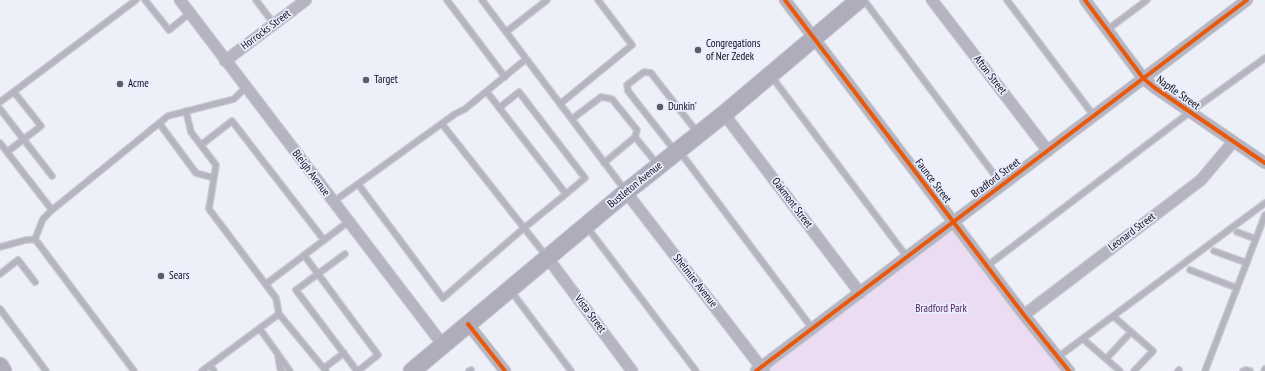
<!DOCTYPE html>
<style>
body{margin:0}
canvas{display:block;background:#eef0f9}
</style>
<canvas width="1265" height="371"></canvas>
<script>
const c = document.querySelector('canvas').getContext('2d');
c.lineJoin = 'round';
function paint(path, color) { c.fillStyle = color; c.fill(path, 'evenodd'); }
function strokePath(path, color, width, dash) { c.strokeStyle = color; c.lineWidth = width; c.lineCap = dash ? 'butt' : 'round'; c.setLineDash(dash || []); c.stroke(path); }
function write(font, color, halo, rows, align = 'center') {
  c.font = font + ' "PT Sans Narrow",sans-serif'; c.lineWidth = 3.5; c.setLineDash([]); c.textBaseline = 'middle'; c.strokeStyle = halo; c.fillStyle = color; for (const [text, x, y, turn = 0] of rows) {
    c.save(); c.translate(x, y); c.rotate((+turn || 0) * Math.PI / 180); c.textAlign = isNaN(turn) ? turn : align; if (halo) c.strokeText(text, 0, 0); c.fillText(text, 0, 0); c.restore();
  }
}
const green = new Path2D(`
 M953 222 1069 371H764Z`);
const lane = new Path2D(`
 M145 0 169 30 190 13
 M256 0 274 24
 M447 0 505 77
 M482 0 625 190
 M864 0 1002 185
 M1007 0 1094 116
 M1107 30 1147 0
 M506 32 547 0
 M772 77 907 257
 M487 92 566 194 585 178 519 92 499 108
 M0 102 136 0
 M560 104 632 45 598 0
 M0 109 52 176
 M186 111 191 132 216 165 209 209 276 298 279 314 326 371
 M572 119 601 97 612 99 637 130 635 137
 M159 123 196 173 214 178
 M442 124 547 257
 M0 143 52 210
 M201 145 232 121 324 240
 M675 151 628 91 627 85 644 72 651 73 697 132
 M7 152 41 126 14 92
 M680 152 812 328
 M604 163 635 137 658 165
 M358 184 443 298 524 228 566 194
 M333 202 455 114 465 109 526 59
 M587 227 696 371
 M1237 232 1256 239
 M35 239 134 371
 M0 247 26 240 35 239 43 219 52 210 168 116 234 99 246 87
 M1214 251 1247 263
 M345 254 296 290 357 371
 M304 255 378 355 358 371
 M987 266 1190 112 1265 58
 M1190 270 1237 288
 M0 274 18 260 35 282
 M266 284 348 222
 M511 291 571 371
 M0 309 46 371
 M1113 316 1153 351 1134 371
 M260 329 290 371
 M1083 339 1120 371
 M278 356 280 368 282 371
 M1058 357 1265 203
 M1106 359 1131 332
 M210 365 214 371
 M324 368 344 353
 M202 371 279 314
 M469 371 471 370V371
 M1178 371 1179 370
 M1205 371 1265 215
 M1243 371 1246 370 1250 371
 M1264 371 1265 369`);
const street = new Path2D(`
 M180 0 443 345
 M785 0 1024 315 1069 371
 M932 0 1048 151
 M1085 0 1143 78 1155 88 1265 163
 M225 61 306 0
 M724 114 860 293
 M626 192 764 371
 M547 257 632 371
 M1024 315 1201 180 1233 142
 M468 324 505 371
 M756 371 1247 0`);
const primary = new Path2D(`
 M0 366 3 371
 M412 371 626 192 724 114 859 0`);
const cycleway = new Path2D(`
 M785 0 1024 315 1069 371
 M1085 0 1143 78 1155 88 1265 163
 M468 324 505 371
 M756 371 1247 0`);
const markers = [
 [698,50,4,"#5c5d67"],
 [366,80,4,"#5c5d67"],
 [120,84,4,"#5c5d67"],
 [660,107,4,"#5c5d67"],
 [161,276,4,"#5c5d67"]
];
const streetNames = [
 ["Horrocks Street",266,30,-37],
 ["Afton Street",990,75,52],
 ["Napfle Street",1178,93,35],
 ["Bleigh Avenue",311,173,53],
 ["Bradford Street",996,178,-37],
 ["Faunce Street",933,181,53],
 ["Bustleton Avenue",635,185,-39],
 ["Oakmont Street",792,203,53],
 ["Leonard Street",1132,232,-37],
 ["Shelmire Avenue",695,281,52],
 ["Vista Street",590,314,53]
];
const poiNames = [
 ["Congregations",706,44],
 ["of Ner Zedek",706,57],
 ["Target",374,80],
 ["Acme",128,84],
 ["Dunkin'",668,107],
 ["Sears",169,276]
];
const parkNames = [
 ["Bradford Park",941,309]
];
paint(green, '#ebdcf1');
strokePath(lane, '#cbcdd4', 8);
strokePath(street, '#cbcdd4', 13);
strokePath(primary, '#cbcdd4', 19);
strokePath(lane, '#b7b4c2', 5.5);
strokePath(street, '#b7b4c2', 11);
strokePath(primary, '#afacbc', 17);
strokePath(cycleway, '#e8590c', 4);
for (const [x, y, r, color] of markers) { const dot = new Path2D(); dot.arc(x, y, r, 0, 2 * Math.PI); c.fillStyle = color; c.fill(dot); strokePath(dot, '#e9edfe', 1.5); }
write('11px', '#0d0e18', '#e9edfe', streetNames);
write('11px', '#0d0e18', '#e9edfe', poiNames, 'left');
write('11px', '#55225c', '#e9edfe', parkNames);
</script>
